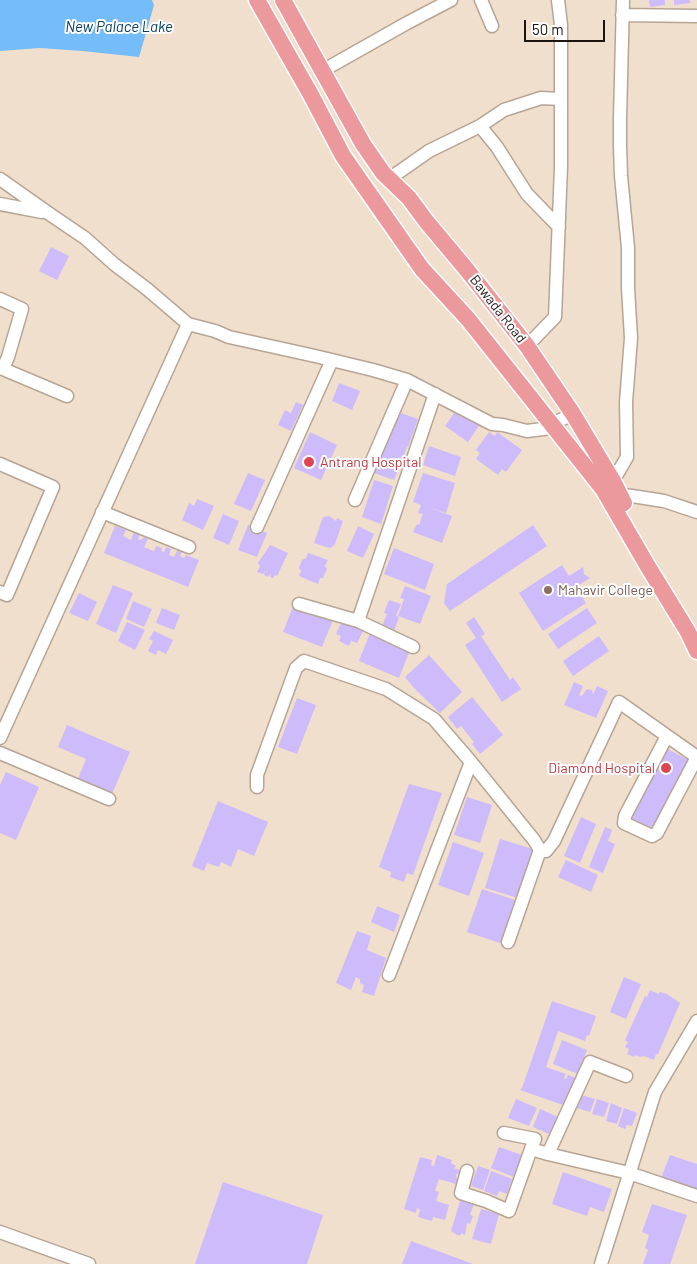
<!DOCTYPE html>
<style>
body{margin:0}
#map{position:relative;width:697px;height:1264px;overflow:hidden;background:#f0dfcd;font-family:Barlow,sans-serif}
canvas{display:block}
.scale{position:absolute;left:524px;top:20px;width:81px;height:22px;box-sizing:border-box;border:2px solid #1c150f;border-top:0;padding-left:6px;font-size:15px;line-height:18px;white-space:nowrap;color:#1c150f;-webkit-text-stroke:4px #fff;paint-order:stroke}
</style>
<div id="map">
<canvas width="697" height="1264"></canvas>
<div class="scale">50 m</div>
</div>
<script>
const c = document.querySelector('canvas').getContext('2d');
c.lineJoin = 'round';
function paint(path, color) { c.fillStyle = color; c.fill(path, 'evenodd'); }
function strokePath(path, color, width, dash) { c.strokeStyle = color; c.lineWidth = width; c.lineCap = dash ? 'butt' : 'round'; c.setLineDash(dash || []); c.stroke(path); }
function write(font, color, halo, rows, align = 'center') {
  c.font = font + ' Barlow,sans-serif'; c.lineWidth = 4; c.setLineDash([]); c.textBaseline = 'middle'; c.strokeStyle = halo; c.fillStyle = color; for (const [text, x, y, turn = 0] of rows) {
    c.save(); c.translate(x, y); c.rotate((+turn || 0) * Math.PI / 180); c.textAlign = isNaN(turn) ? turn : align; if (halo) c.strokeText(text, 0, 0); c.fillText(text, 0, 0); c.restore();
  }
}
const water = new Path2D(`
 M0 0H152L154 5 139 57 82 51 40 48 0 51Z`);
const building = new Path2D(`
 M649 0H665V5L650 7Z
 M674 0H690V3L674 5Z
 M51 247 69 256 57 280 39 271Z
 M339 383 360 391 352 410 332 401Z
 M296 402 303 405 291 431 278 425 285 410 291 413Z
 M395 411 418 419 408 447 398 443 407 447 394 480 374 473 388 440Z
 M455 412 461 417 465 412 481 423 468 442 445 426Z
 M310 432 337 445 321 480 294 468Z
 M489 432 495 436 497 432 522 450 506 472 502 469 498 475 476 459 480 453 476 450Z
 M429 446 461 457 455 476 423 465Z
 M248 473 265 480 251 511 234 504Z
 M423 473 455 483 446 513 427 507 452 516 442 543 413 532 417 524 419 525 423 514 418 513 421 505 413 502Z
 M374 480 393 486 381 524 362 517Z
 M197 499 214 506 203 530 182 520 189 503 194 506Z
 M223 514 239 521 229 545 213 538Z
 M329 516 336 521 337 518 343 521 335 544 332 547 329 548 314 543 323 517Z
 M248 525 267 533 257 557 238 550Z
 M533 525 547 546 450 611 444 603 447 584Z
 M115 526 126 530 123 536 131 540 134 532 140 534 138 539 141 540 144 537 148 539 144 547 154 551 156 546 162 548 161 551 164 552 166 547 171 549 169 555 174 557 178 549 182 551 180 556 184 558 186 555 199 560 188 587 104 553Z
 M358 526 374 534 363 558 347 551Z
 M270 545 288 553 277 576 275 575 273 578 270 577 271 573 268 577 264 575 265 571 263 574 257 572 260 566 258 563Z
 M394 548 434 564 425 590 384 574Z
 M308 553 328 560 325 566 327 569 323 578H320L318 584 299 576 301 571 299 568 302 560 306 558Z
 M562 565 569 576 583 567 584 574 590 578 576 587 586 603 543 631 519 593Z
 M113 585 133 593 116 633 96 624Z
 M405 586 431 596 420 624 398 616 404 599 400 598Z
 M79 593 97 602 88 621 69 613Z
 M389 600 401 604 396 616 399 617 394 631 382 626 387 614 384 613Z
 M133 601 152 609 144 627 126 619Z
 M294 604 333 620 322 647 283 632Z
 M162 608 180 615 174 630 156 623Z
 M587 608 597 623 558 649 548 634Z
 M474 617 485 634 481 636 510 680 513 677 521 689 502 702 465 645 476 638 466 623Z
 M342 621 363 631 357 643 351 641 349 646 339 641 341 636 336 634Z
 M127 622 145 630 135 650 118 641Z
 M154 631 173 640 166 654 158 650 156 655 148 651 153 641 149 639Z
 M370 633 410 650 399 678 359 661Z
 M599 636 609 651 573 676 563 661Z
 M429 655 462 692 440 713 414 688 405 677Z
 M574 682 583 686 579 695 582 696 584 693 587 689 592 690 593 695 597 686 608 691 596 718 564 705Z
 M472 697 503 735 480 754 472 744 474 742 461 726 457 729 448 717Z
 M297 698 316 705 297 754 278 747Z
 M67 725 130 752 111 796 77 781 86 759 58 747Z
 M664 747 690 761 653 831 627 817Z
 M6 772 39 787 16 840 0 833V785Z
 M409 784 442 793 413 875 407 873 404 882 390 877 391 872 379 867Z
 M467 797 492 805 480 843 454 835Z
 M218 801 268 822 254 856 238 849 231 867 221 862 219 867 207 863 204 871 192 866Z
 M581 817 596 824 580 863 564 856Z
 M605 827 612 830 608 841 615 844 603 873 589 867Z
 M500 839 536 850 521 899 485 888Z
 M453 842 484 853 469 896 438 885Z
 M566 860 598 875 591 892 558 877Z
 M482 889 518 901 503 944 467 932Z
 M377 906 400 915 394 932 371 922Z
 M357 931 371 936 367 950 386 958 374 996 362 992 364 985 360 983V979L356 977 351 990 336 983Z
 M624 977 641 984 626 1019 610 1012Z
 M650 990 658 994 660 992 667 994 680 1003 658 1054H656L654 1060 644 1056 640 1057 635 1055 634 1057 627 1054 629 1049 625 1047 628 1042 625 1040 645 996 647 997Z
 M552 1001 596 1016 589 1036 587 1035 585 1041 558 1031 546 1067 566 1074 564 1078 566 1079 568 1075 576 1078 566 1106 520 1090 522 1088Z
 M562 1040 587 1050 578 1074 553 1064Z
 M581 1095 595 1099 590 1112 577 1108Z
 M516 1099 537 1108 529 1126 508 1118Z
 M597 1099 609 1103 604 1117 592 1114Z
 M611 1103 622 1108 617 1124 606 1121Z
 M624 1108 637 1113 632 1126 627 1125 625 1129 618 1126Z
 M540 1109 560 1118 553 1136 533 1127Z
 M499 1147 522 1155 514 1177 491 1168Z
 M437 1155 452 1160 451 1163 456 1166 454 1168 459 1170 460 1172 459 1174 457 1173 456 1177 458 1179 456 1184 439 1179 435 1191 439 1192 436 1201 449 1205 445 1220 433 1217 432 1221 418 1217 420 1209 417 1208 416 1213 404 1209 420 1157 432 1160 431 1165 434 1166Z
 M670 1155 697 1164V1193L660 1181Z
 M478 1166 490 1170 483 1190 471 1186Z
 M491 1171 512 1179 507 1194 499 1191 497 1196 484 1191Z
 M563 1172 612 1189 604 1212 590 1207 587 1216 552 1204Z
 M223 1182 323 1215 307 1264H195Z
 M461 1198 475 1201 470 1215 473 1216 470 1224 467 1223 465 1235 461 1233V1235H457L451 1231Z
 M652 1204 687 1215 670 1264H643L648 1250 645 1248 649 1235 642 1232Z
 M481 1209 499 1214 491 1244 472 1239Z
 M411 1241 473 1264H402Z`);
const minor = new Path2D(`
 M481 0 492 26
 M622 15 697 16
 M322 71 407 23 451 0
 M0 179 51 215 85 238 114 264 147 289 188 324 215 331 229 337 315 356 373 370 407 380 492 424 503 425 527 431 551 428 552 424 573 414
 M389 179 429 151 480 126
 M0 204 42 212
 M559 227 527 194 497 147 480 126 504 110 541 98 561 99
 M0 299 22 309 8 357 3 369 67 396
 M527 346 555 317 561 167V25L558 0
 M0 464 53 487 7 595 0 592
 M607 485 613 481 627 457 626 402 631 338 628 288V248L621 176 620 146V118L623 0
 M614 494 632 496 664 501 697 512
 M355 500 407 380
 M102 512 189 547
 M257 527 332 360
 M299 604 358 621 413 647
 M358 621 435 394
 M667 736 625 816 624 823 652 836 657 833 697 757
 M0 738 188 324
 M0 753 109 799
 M257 787V775L296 668 304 661 386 689 434 719 471 762 534 840 540 850
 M540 850 546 851 554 841 619 702 697 757
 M508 942 540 850
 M389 975 471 762
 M531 1149 548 1154 629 1173 697 1196
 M548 1154 590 1062 626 1076
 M467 1171 461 1193 486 1201 509 1211 531 1149 535 1139 504 1133
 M0 1232 89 1264
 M601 1264 655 1092 697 1021`);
const major = new Path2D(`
 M257 0 311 95 343 156 422 269 468 319 603 489 647 565 688 632 697 651
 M283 0 363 144 383 173 409 198 426 221 467 270 527 346 573 414 613 481 624 503`);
const markers = [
 [309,462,6,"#e0444e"],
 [548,590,5,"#8d6e63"],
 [666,768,6,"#e0444e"]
];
const streetNames = [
 ["Bawada Road",498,309,52]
];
const healthNames = [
 ["Antrang Hospital",320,462],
 ["Diamond Hospital",655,768,"right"]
];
const educationNames = [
 ["Mahavir College",558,590]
];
const waterNames = [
 ["New Palace Lake",119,27]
];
paint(water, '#75bcfa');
paint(building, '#cdbbfb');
strokePath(minor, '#b6a595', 15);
strokePath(major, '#fff', 19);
strokePath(minor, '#fff', 12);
strokePath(major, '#eb999d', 16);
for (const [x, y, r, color] of markers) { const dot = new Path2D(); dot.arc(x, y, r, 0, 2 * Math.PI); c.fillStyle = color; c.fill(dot); strokePath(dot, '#fff', 2); }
write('14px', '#1c150f', '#fff', streetNames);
write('14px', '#be3a42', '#fff', healthNames, 'left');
write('14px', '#785e54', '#fff', educationNames, 'left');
write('italic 15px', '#053d64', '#fff', waterNames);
</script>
